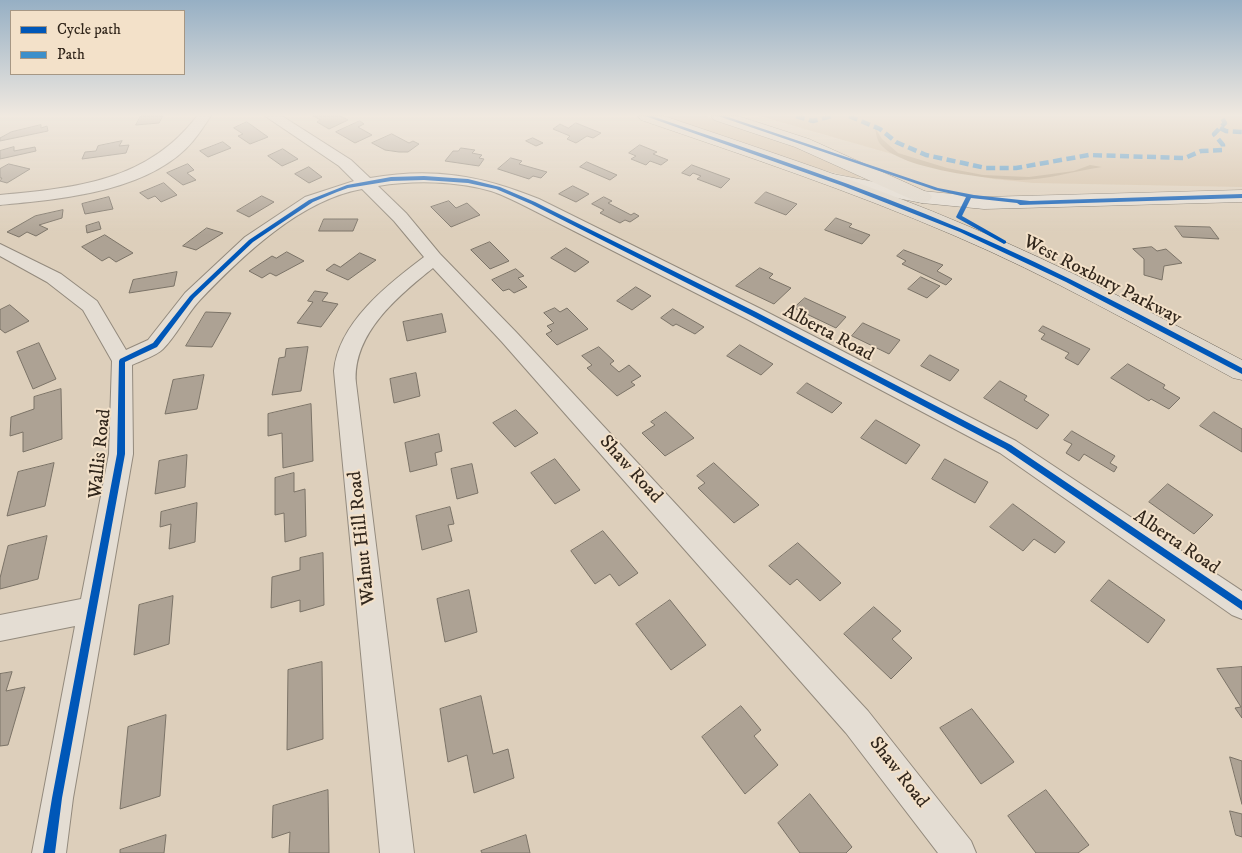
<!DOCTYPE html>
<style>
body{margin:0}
#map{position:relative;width:1242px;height:853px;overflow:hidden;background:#ddcfbb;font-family:"IM FELL DW Pica",serif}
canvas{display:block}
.legend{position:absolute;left:10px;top:10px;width:175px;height:65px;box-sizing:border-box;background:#f3e1c9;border:1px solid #a69784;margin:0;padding:6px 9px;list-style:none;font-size:15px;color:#32271c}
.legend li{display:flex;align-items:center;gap:10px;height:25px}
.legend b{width:25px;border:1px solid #a69784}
</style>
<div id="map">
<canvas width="1242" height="853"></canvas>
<ul class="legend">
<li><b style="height:6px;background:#0057b8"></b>Cycle path</li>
<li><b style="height:6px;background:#3c8fca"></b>Path</li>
</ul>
</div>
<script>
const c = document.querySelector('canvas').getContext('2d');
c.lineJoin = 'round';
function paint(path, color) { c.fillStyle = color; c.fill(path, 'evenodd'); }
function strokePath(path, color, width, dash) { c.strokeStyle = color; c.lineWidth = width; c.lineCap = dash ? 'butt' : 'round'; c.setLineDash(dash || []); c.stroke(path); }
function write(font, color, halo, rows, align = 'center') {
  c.font = font + ' "IM FELL DW Pica",serif'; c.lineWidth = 4; c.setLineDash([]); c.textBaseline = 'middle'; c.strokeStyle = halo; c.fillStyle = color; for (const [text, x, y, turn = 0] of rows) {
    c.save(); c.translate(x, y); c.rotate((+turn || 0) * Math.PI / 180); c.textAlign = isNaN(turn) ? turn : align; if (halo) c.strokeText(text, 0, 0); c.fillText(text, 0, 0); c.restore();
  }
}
const green = new Path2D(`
 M657 116H705L790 143 863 177 855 178 797 163Z
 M759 116H1242V187L1033 183 993 179 948 170Z`);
const water = new Path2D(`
 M875 128 882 139 898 153 947 168 983 175 1029 177 1074 171 1090 165 1102 167C1074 171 1047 180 1019 180 986 179 904 169 882 146 877 141 876 134 875 128Z`);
const building = new Path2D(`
 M141 116H163L159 123 136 125Z
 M313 116H341L348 120 329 129 317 122 320 120Z
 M360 121 364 124 358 127 372 135 355 143 336 132Z
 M247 122 268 137 250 144 238 136 243 134 234 128Z
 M576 123 601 133 593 138 587 136 576 143 567 139 570 136 553 129 560 124 568 128Z
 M41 125V128L47 126 48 131 0 141V138L11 132Z
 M392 134 409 143 413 141 419 144 408 152H399L385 150 372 143Z
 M533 138 543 143 536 146 526 141Z
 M122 141 119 146 129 145 126 153 82 159 85 152 96 151 98 146Z
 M223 142 231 148 208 157 200 151Z
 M640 145 657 152 653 154 668 160 661 165 650 161 646 165 631 159 636 156 629 153Z
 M14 147V151L35 147 36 151 0 159V151Z
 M461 148 475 150 472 153 482 155 479 158 484 159 479 166 445 161 453 151H458Z
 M283 149 298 159 282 166 268 156Z
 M511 158 522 161 519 164 547 172 541 178 533 176 529 179 498 169Z
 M587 162 617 175 610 180 580 167Z
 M9 164 30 169 7 183 0 181 2 178H0V169Z
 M188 164 194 170 187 173 196 180 183 185 167 173Z
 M692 165 730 179 721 188 697 179 701 176 693 173 690 176 682 173Z
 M309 167 322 177 309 183 295 174Z
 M164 183 177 195 161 202 155 196 148 199 140 193Z
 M573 186 589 194 576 202 559 194Z
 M766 192 797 204 786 215 755 203Z
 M262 196 274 202 249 217 237 211Z
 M109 197 113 209 85 214 82 204Z
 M604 197 612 201 608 203 631 215 634 213 639 216 630 222 625 220 620 223 600 213 604 210 592 204Z
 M449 201 456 208 467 203 480 215 451 227 431 207Z
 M63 210 62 218 39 225 48 229 36 236 27 232 19 237 7 232 35 216Z
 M836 218 852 224 849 227 870 235 862 244 825 230Z
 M324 219H358L353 231H319Z
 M99 222 101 229 87 233 86 226Z
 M1175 226 1210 227 1219 239 1183 237Z
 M207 228 223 233 196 250 183 246Z
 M105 235 133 253 116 262 109 257 102 261 82 247Z
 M490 242 509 261 490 269 471 250Z
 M1152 247 1157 251 1166 249 1182 263 1164 266 1162 280 1144 275V259L1133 249Z
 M566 248 589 262 575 272 551 258Z
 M904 250 943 265 937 271 952 279 946 285 902 264 906 261 897 256Z
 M287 252 304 261 276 276 270 273 262 278 249 271 272 256 276 258Z
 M360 253 376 260 348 280 326 270 334 264 340 267Z
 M760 268 773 274 769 278 791 288 774 304 736 286Z
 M516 269 524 276 518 278 527 287 514 293 509 289 503 291 492 280Z
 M177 272 174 286 129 293 133 280Z
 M921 277 940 286 927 298 908 289Z
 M636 287 651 296 632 310 617 301Z
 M315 291 328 293 322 301 338 304 321 327 297 323 313 302 308 301Z
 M805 298 846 317 836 328 794 308Z
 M10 305 29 321 5 333 0 329V310Z
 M555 308 560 312 567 308 588 329 557 345 546 334 552 331 547 326 554 323 544 313Z
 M673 309 704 327 695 334 676 324 673 326 661 318Z
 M206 312 231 313 212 347 186 346Z
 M442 314 446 332 407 341 403 322Z
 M863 323 900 340 889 354 852 336Z
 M1043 326 1090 349 1078 365 1065 358 1069 353 1041 339 1045 334 1039 331Z
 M39 343 56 379 33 389 17 352Z
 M740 345 773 364 761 375 727 356Z
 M308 347 301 391 272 395 279 358 285 357 286 349Z
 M599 347 614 361 610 364 619 372 629 365 641 376 631 382 635 385 617 396 587 368 592 365 582 356Z
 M930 355 959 370 950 381 921 366Z
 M1128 364 1165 385 1163 388 1180 398 1169 409 1151 399 1149 401 1111 378Z
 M416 373 420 396 394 403 390 379Z
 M204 375 197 409 165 414 173 380Z
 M1000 381 1027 396 1024 400 1049 415 1037 429 984 398Z
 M807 383 842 403 832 413 797 393Z
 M61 389 62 439 23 452V432L10 436 11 417 34 409V397Z
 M311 404 313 461 283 468 282 433 268 436V414Z
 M516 410 538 433 515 447 493 423Z
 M666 412 694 438 665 456 642 433 655 425 651 422Z
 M1214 412 1242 429V452L1200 426Z
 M876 420 920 445 906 464 861 438Z
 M1072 431 1115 456 1110 463 1117 467 1114 472 1084 454 1079 461 1066 453 1072 444 1064 440Z
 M439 434 442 451 435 453 437 465 410 472 405 443Z
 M187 455 185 487 155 494 159 461Z
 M555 459 580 490 555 504 531 473Z
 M945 459 988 482 975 503 932 479Z
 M54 463 45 506 7 516 18 472Z
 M714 463 759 505 734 523 698 488 705 483 697 476Z
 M472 464 478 493 457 499 451 469Z
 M294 473V492L305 489 306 536 285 542 284 513 275 515V478Z
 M1168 484 1213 515 1194 534 1149 502Z
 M197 503 195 542 169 549 171 524 160 527 161 512Z
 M1013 504 1065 542 1055 553 1034 539 1023 551 990 527Z
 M450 507 454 524 448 525 452 541 422 550 416 516Z
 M603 531 638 573 619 586 610 574 595 584 571 551Z
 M47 536 38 579 0 589V578L8 546Z
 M798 543 841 583 820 601 797 579 790 585 769 566Z
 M323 553 324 605 300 612V600L271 608 272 577 300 570V558Z
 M1109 580 1165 620 1148 643 1091 601Z
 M469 590 477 632 445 642 437 599Z
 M173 596 169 644 134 655 139 605Z
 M670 600 706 645 671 670 636 624Z
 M874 607 901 631 892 639 912 658 891 679 844 634Z
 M322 662 323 739 287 750 288 670Z
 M1242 667V718L1235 708 1241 707 1217 669Z
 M12 672 6 691 25 687 8 745 0 746V674Z
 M481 696 493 754 508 749 514 778 474 793 467 755 448 762 440 709Z
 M741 706 761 730 754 736 778 765 745 794 702 737Z
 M972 709 1014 762 981 784 940 728Z
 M166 715 160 796 120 809 128 727Z
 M1230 757 1242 761V804Z
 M328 790 329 853H289L290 832 272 838 273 806Z
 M1046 790 1089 845 1078 853H1036L1008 816Z
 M810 794 852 847 846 853H800L778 823Z
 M1230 811 1242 814V837L1236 835Z
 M166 835 164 853H120V850Z
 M526 835 530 853H482L481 851Z`);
const minor = new Path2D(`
 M197 116H211C205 124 200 133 193 141 150 192 61 199 0 205V195C76 188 148 181 197 116Z
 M265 116H282L351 160 370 178C432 167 481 175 539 199L761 309 1016 441 1242 591V619L1232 615 1000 453 747 319 527 207C515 201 503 195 491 191 456 181 414 180 378 186L406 213 440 254 516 332 868 711 971 841 976 853H938L846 733 502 342 433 268C398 296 352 334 356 383L414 853H380L334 371C338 323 388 284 424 257L394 221 362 189C300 200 242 256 200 300 186 315 177 335 163 349 156 356 142 360 132 365L133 454 73 798 66 853H32L75 626 0 641V615L81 599 109 454 112 361 83 310 47 282 0 256V244L61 274 97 301 126 350 148 340 185 293 245 237 305 197 354 181 339 166Z`);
const secondary = new Path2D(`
 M833 174 922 191 984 197 1242 190V202L984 209 922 203 826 184 823 180 826 176Z`);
const primary = new Path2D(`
 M638 116H664C767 151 870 184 970 227 1063 266 1153 313 1242 360V380L1233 378C1141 328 1049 276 953 235 851 191 746 156 641 120Z
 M711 116H738L809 139 929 193 932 197 929 201 922 203 915 201 795 147 714 120Z`);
const quiet = new Path2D(`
 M796 116 813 121 832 116
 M849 116 880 129 896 142 926 155 986 168H1016L1089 155 1185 158 1201 151 1223 150V145L1214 134 1225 123 1221 116
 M1220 128 1226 131 1242 132`);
const cycleway = new Path2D(`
 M645 116H652C756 152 862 186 964 230 1059 271 1151 320 1242 368V374L1066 282 960 232 843 186Z
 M718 116H725L938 188 974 195 1030 201 1242 194V198L1020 205 1017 203 971 198 962 216 1006 241V243L1004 244 957 218 956 217 966 197 935 190Z
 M424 176 468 179 500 187 535 202 756 312 1011 445 1242 601V610L1005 449 752 316 531 204 496 189 468 183 424 180 391 181 348 188 337 192 313 202 253 242 194 298 157 347 125 362V454L62 798 55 853H43L52 798 117 454 119 361 120 359 153 343 190 296 249 240 309 200 347 185 391 177Z`);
const streetNames = [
 ["West Roxbury Parkway",1102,281,27],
 ["Alberta Road",828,334,28],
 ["Wallis Road",101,454,-84],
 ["Shaw Road",630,470,48],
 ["Walnut Hill Road",363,538,-96],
 ["Alberta Road",1176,543,34],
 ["Shaw Road",898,773,52]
];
paint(green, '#d4c0a6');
paint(water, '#bba88e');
paint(building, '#ada294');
strokePath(building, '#7b7367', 1);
strokePath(minor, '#938a7d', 2);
strokePath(secondary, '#7b7367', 1);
strokePath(primary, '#7b7367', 1);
paint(minor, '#e4ddd3');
paint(secondary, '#e4ddd3');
paint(primary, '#dfd7cb');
strokePath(quiet, '#3c8fca', 4.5, [9, 4.5]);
paint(cycleway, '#0057b8');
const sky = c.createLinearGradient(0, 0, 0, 235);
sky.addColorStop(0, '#96afc4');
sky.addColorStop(0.49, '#f0e9e0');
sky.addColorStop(1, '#f0e9e000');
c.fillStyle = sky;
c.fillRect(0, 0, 1242, 235);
write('19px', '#32271c', '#f3e1c9', streetNames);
</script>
